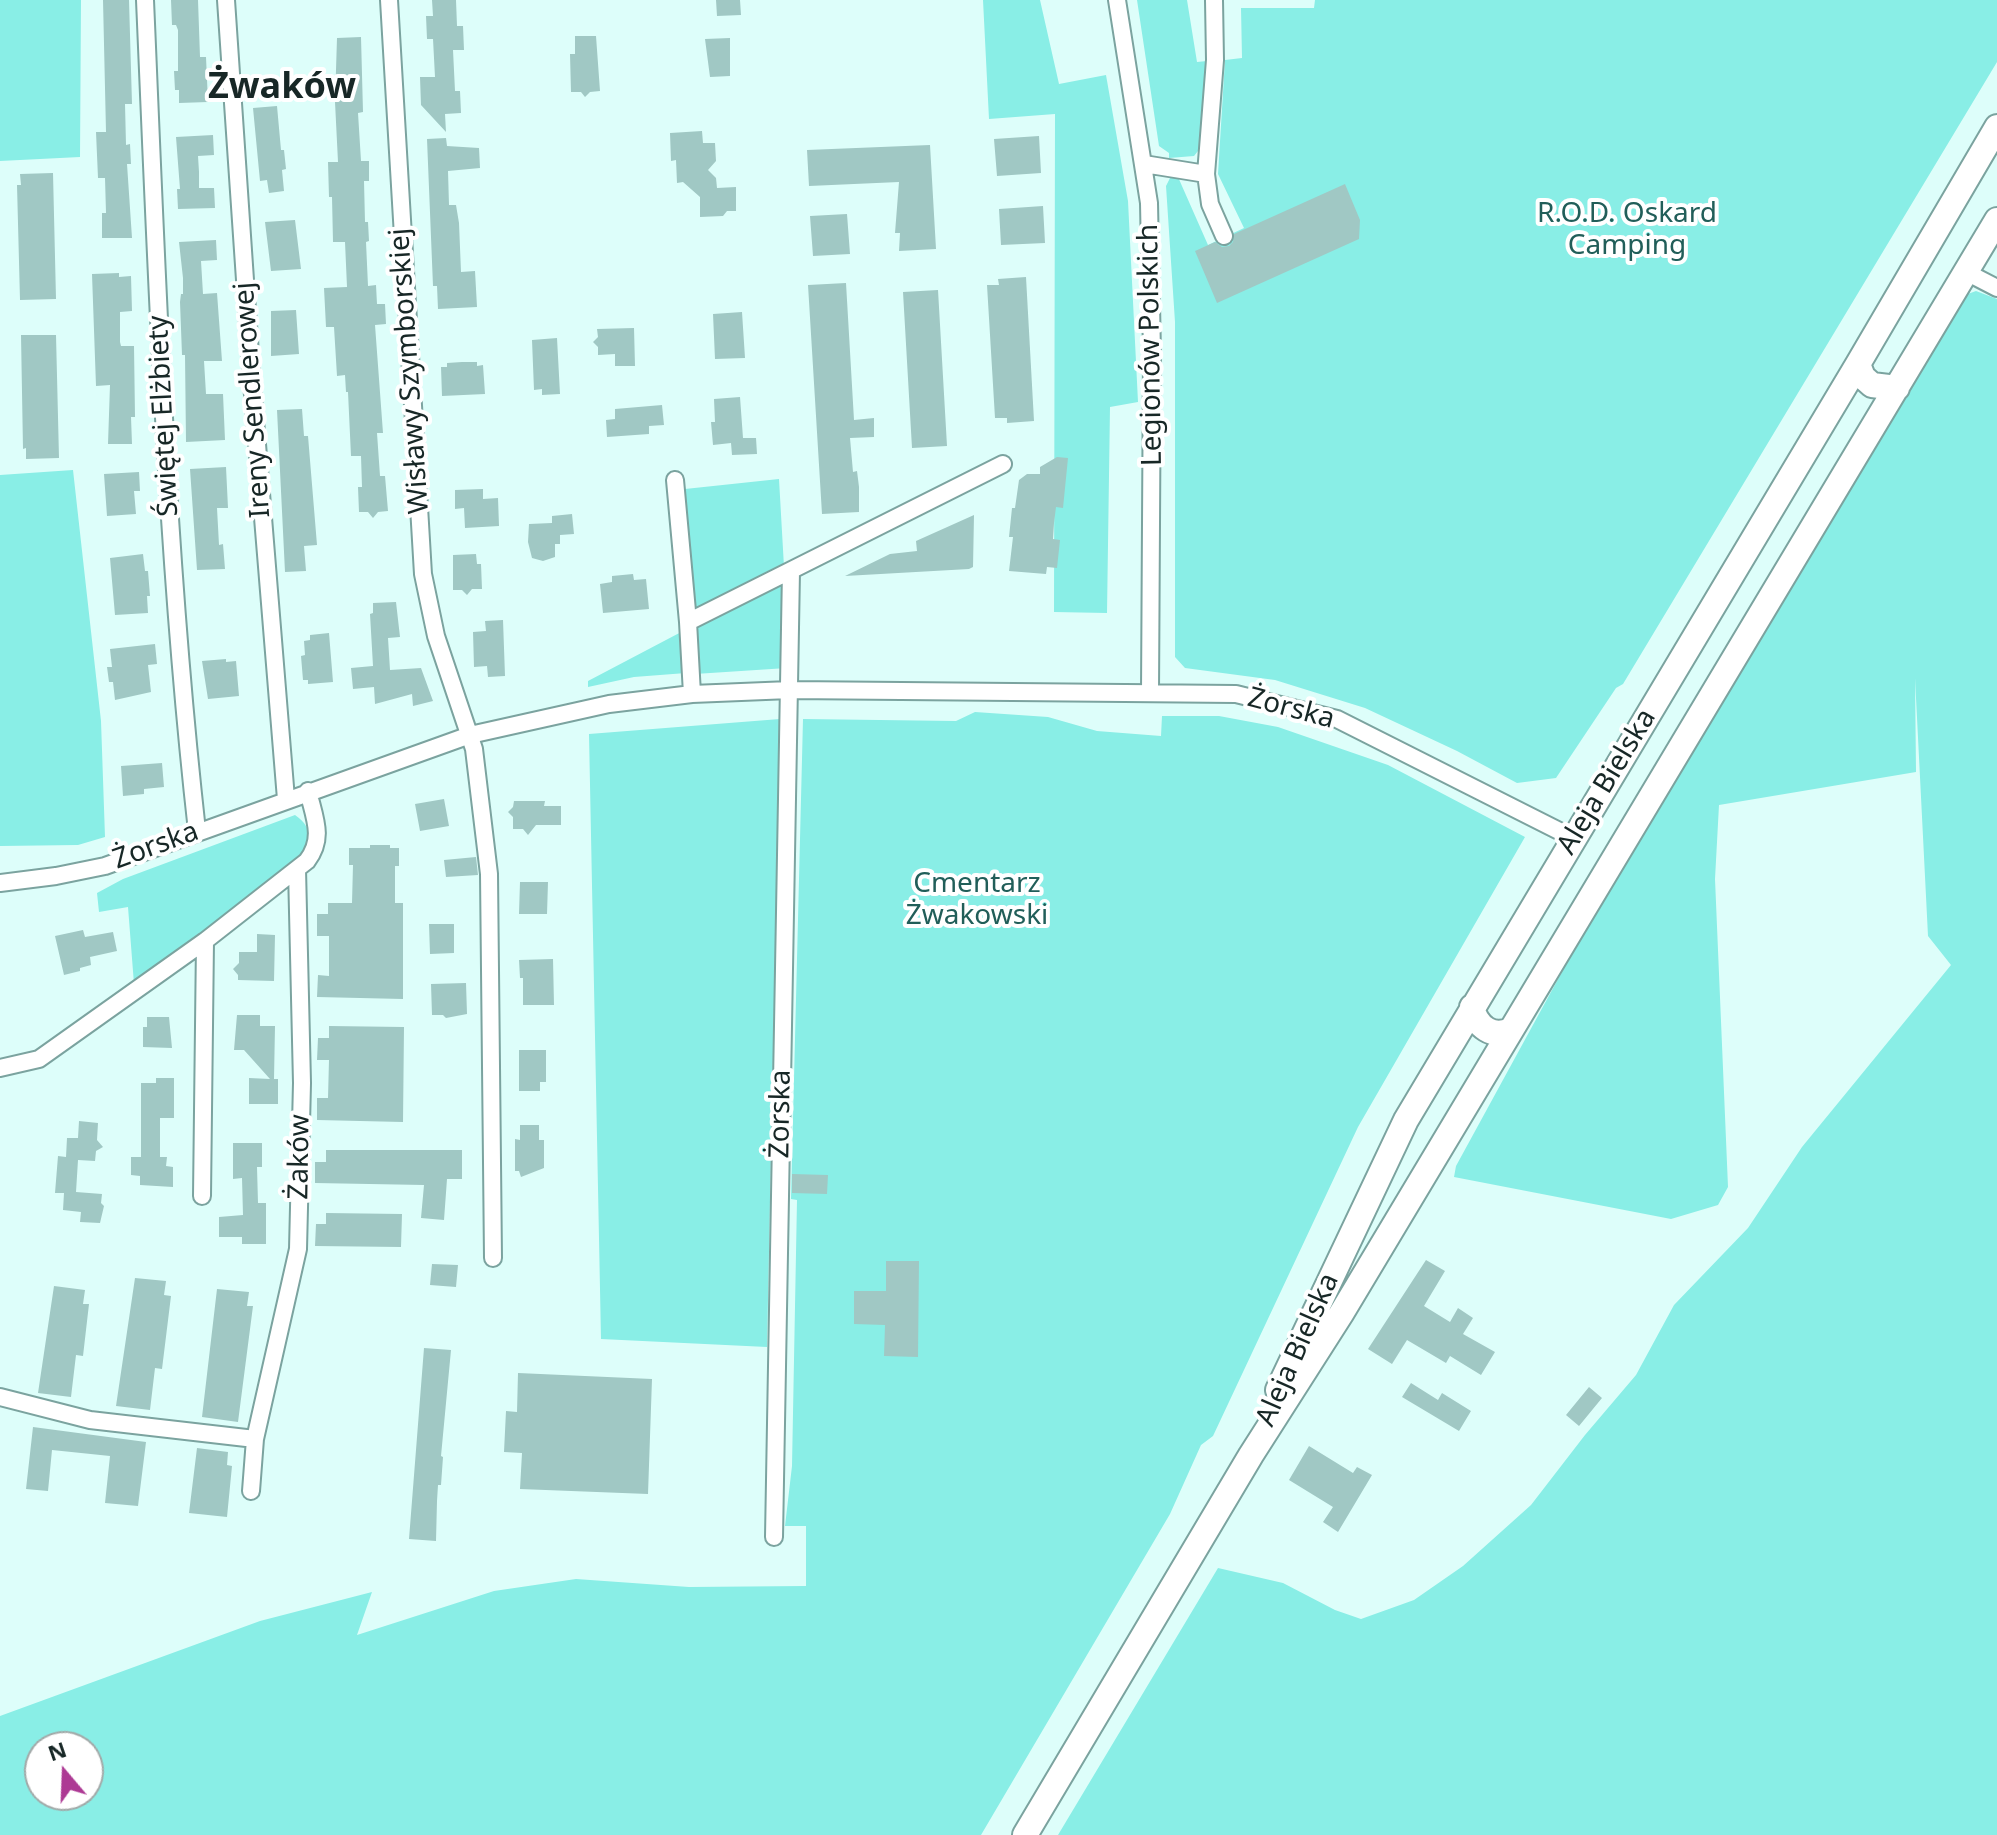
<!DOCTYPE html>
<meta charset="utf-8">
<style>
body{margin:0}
#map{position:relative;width:1997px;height:1835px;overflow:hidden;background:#ddfefa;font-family:"Noto Sans",sans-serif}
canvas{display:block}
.north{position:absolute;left:24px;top:1731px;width:80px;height:80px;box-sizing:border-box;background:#fff;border:2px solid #a2a9a8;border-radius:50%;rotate:341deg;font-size:22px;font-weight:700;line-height:32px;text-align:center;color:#172726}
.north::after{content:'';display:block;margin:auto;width:28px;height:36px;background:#ad3a94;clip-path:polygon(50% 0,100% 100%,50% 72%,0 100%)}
</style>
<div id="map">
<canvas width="1997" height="1835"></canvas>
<div class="north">N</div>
</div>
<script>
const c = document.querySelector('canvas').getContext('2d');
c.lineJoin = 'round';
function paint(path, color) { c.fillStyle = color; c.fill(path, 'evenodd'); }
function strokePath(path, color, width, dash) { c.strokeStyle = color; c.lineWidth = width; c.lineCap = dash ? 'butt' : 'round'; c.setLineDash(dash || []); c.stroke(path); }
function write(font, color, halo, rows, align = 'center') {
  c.font = font + ' "Noto Sans",sans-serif'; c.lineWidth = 8; c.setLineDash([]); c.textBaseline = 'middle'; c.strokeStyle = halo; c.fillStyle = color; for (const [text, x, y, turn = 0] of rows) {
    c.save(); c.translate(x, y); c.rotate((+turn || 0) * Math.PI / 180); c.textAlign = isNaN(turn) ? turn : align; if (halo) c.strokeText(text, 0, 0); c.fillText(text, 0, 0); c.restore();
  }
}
const green = new Path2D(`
 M0 0H81L80 157 0 161Z
 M983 0H1040L1059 84 1106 75 1128 201 1138 402 1110 407 1107 613 1054 612 1055 114 989 119Z
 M1137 0H1187L1197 62 1207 61 1202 146 1194 156 1169 158V153L1159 146Z
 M1315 0H1997V62L1623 684 1616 688 1556 778 1517 783 1457 751 1365 708 1275 680 1185 668 1175 657V322L1166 186 1171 176 1178 177 1208 245 1244 228 1218 174 1225 60 1242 58 1241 8H1314Z
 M1976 291 1997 299V1835H1058L1218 1568 1283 1583 1335 1610 1361 1619 1414 1600 1463 1566 1531 1505 1585 1435 1636 1375 1674 1305 1748 1228 1802 1147 1951 965 1928 936 1915 678 1916 772 1719 805 1715 879 1728 1187 1718 1205 1671 1219 1454 1177 1456 1166 1629 849 1965 295Z
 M73 470 101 721 105 837 78 845 0 846V475Z
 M779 479 784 567 694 612 685 489Z
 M786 580 787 668 695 674 694 626Z
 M685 630 686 673 634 677 588 687V681Z
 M975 712 1048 717 1097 731 1161 736 1162 716H1219L1278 727 1388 765 1525 837 1358 1127 1213 1436 1201 1445 1170 1514 981 1835H0V1716L260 1621 372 1592 357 1635 494 1591 576 1579 689 1587 806 1586V1526H785L792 1466 797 1200 791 1199 803 719 956 721ZM40 1747H88V1795H40Z
 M780 719 767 1347 601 1339 589 734Z
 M295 815C316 830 311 844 298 862L134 984 128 907 99 912 97 893 123 879Z`);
const building = new Path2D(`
 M103 0H129L132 104H125L126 145 130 144 131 164H127L132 238H102V213H106L105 178H98L96 132H106Z
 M171 0H198L200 57H206L208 102 179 103V90H175L174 71H178V30L176 25H172Z
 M432 0H456L457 26H463L464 50H453L455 91H460L461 113 445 114 446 132 421 105 420 77H435L433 39H427L426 16H433Z
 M716 0H740L741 15 717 16Z
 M575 36H596L600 91 590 92 585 97 581 92H571L570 54H575Z
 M361 37 363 112 358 113 361 161H369V181H364L365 222H368L369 241 366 242 368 286 376 285 377 304H385L386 324 375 325 383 433H377L380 476H385L388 511 378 512 373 518 368 512H359L358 487H362L361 456H351L348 392H346L345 375 337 376 334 327H326L324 288 347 287 345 242H333L332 197H329L328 162H338L335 102 337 38Z
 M730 38V76L710 77 705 39Z
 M277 106 281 150H284L286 169 282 170 284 191 269 193 267 180 260 181 253 108Z
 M702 131 703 143H715L716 161 708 170 716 178 717 188 736 187V211H727L723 216 700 217V197L683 182 677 183 676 160 671 161 670 133Z
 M213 135 214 155 198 156 199 172V188H214L215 208 178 209 177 189H180L176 137Z
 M1039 136 1041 173 997 176 994 139Z
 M446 138 447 146 479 148 480 168 448 171 449 205H456L459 223 461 272 475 271 477 307 438 309 437 286H433L427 139Z
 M930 145 936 249 899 251 900 233H895L899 182 809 186 807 150Z
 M53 173 56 299 20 300 17 185H21L20 174Z
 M1345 184 1360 220 1359 239 1217 303 1195 251 1215 242 1222 247 1229 246 1233 242 1234 234Z
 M1043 206 1045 243 1001 245 999 209Z
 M847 214 850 254 813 256 810 216Z
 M295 220 301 269 271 271 265 222Z
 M216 240 217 260 201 261 203 294 217 293 222 361H204L206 394H223L225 440 186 442 185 355H182L180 302 181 294H183V278L179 242Z
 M119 273V277L131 276 132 311 120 312V342L121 346H134L135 417H131L132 444H108L110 385 96 386 92 274Z
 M1026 277 1034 421 1007 423V418H995L987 285H999L998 279Z
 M846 283 854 420 874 418V437L850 438 853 472 857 471 859 487V512L822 514 808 285Z
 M938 290 947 446 912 448 903 292Z
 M296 310 299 354 271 356V311Z
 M742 312 745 358 715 359 713 314Z
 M634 328 635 366H615V354L598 355V347L593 342 598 337 597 329Z
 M21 335H56L59 458 26 459V448L23 449Z
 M557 338 560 394 542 395V389L534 390 532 340Z
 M462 362H477V366L483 365 485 394 442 396 441 367H447V363Z
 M740 397 743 438H756L757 454 732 455 731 443 713 445 711 422H715L714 399Z
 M662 405 664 425 649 426V434L607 437 606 420 615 419V409Z
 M302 409 304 436H308L317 545 304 546 306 571 285 572 277 410Z
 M1057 457 1068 458 1063 508 1056 507 1054 523 1053 539 1060 540 1057 568 1047 567 1046 574 1009 571 1013 537H1009L1012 508H1015L1019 480 1027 474H1040V467Z
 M226 467 228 508H217L219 545 223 544 225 569 197 570 190 469Z
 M139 472 140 491H134L136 514 107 516 104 474Z
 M483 489V499L498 498 499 526 465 528 464 508 455 509V490Z
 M572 514 574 534 560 535V544H555V557L543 561 532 558 528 542 529 524 552 523V516Z
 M974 515 973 567 969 569 845 576 890 554 917 551 916 541Z
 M143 554 145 571H148L150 596H147L148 613 115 615 110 558Z
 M476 554 477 564H481L482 589H472L467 595 462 590H453V555Z
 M633 574 634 580 646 579 649 609 603 613 600 584 612 582V576Z
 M396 602 400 637 388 638 390 670 421 668 433 701 413 706 412 694 375 704 374 687 353 689 351 668 373 666 370 614 373 613V603Z
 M503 620 505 676 488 677 487 666 474 667 473 632 486 631 485 621Z
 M329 633 333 682 308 684V680H303L301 656 305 655 304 641 310 640V635Z
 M155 644 157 664 148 665 151 692 115 700 113 682H109L107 667H112L110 649Z
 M226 659V662L236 661 239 696 208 699 202 661Z
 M162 763 164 787 144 789V794L123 796 121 766Z
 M444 799 449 826 420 831 415 804Z
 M514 801H545L544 806H561V825H536L528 835 523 829H513V817L508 812 513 807Z
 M370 845H390V848H399V866H395V903H403V999L317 997 318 975 329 976V936H317V914H328V903H352L353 865H349V848H370Z
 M476 857 478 875 446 877 444 860Z
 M520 882H548L547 914H519Z
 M429 924H454V953L430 954Z
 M83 930 85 937 113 932 117 951 90 957 91 965 80 968V971L64 975 55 936Z
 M257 934 275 935 274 981 238 980V975L233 969 239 963V952H257Z
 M553 959 554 1005H523V978H520L519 960Z
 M466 983 467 1014 446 1018 443 1015H432L431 984Z
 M237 1015H260V1026H275L274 1079H278V1104H249V1078L270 1079 244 1050H234Z
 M147 1017H169L172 1048 143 1047V1027H147Z
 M329 1026 404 1027 403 1122 317 1120V1098H328L329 1060H317L318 1038H329Z
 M519 1050H546V1082H540V1091H519Z
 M156 1078H174V1118H160V1157H167L166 1166 173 1167V1187L140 1185V1176L131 1175V1157H141V1083H156Z
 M79 1121 98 1123 97 1140 103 1147 96 1151 95 1161 78 1160 76 1192 102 1194 101 1203 104 1206 100 1223 80 1222 81 1212 63 1210 64 1193H55L58 1156 66 1157 67 1138H78Z
 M520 1125H539V1140H544V1168L521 1177 519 1171H515V1139L520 1140Z
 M233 1143H262V1167H257L258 1203H266V1244H242V1237H219V1217L243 1215 242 1178 233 1179Z
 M326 1150H462V1179H447L444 1220 421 1218 424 1185 315 1183V1162H326Z
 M792 1174 828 1175 827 1194 792 1193Z
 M326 1213 402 1214 401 1247 315 1246 316 1224H326Z
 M1426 1260 1445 1271 1424 1306 1450 1322 1458 1308 1473 1318 1463 1334 1495 1352 1481 1375 1450 1356 1446 1363 1407 1340 1392 1364 1368 1349Z
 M886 1261H919L918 1357 884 1356 885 1325 854 1324V1291H886Z
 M432 1264 458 1265 456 1287 430 1285Z
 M135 1278 166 1281 164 1295 171 1296 162 1369 155 1368 150 1410 116 1406Z
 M54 1286 85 1290 83 1304H89L83 1356 76 1355 71 1397 38 1393Z
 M217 1289 249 1292 247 1306H253L238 1422 202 1417Z
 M424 1348 451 1350 441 1456 443 1457 441 1485H438L437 1501 436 1541 409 1539Z
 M518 1373 652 1379 648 1494 520 1489 522 1453 504 1452 506 1411 517 1412Z
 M1411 1383 1438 1400 1442 1393 1471 1411 1459 1431 1402 1397Z
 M1589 1387 1602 1398 1579 1426 1566 1415Z
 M33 1427 146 1442 138 1506 105 1503 110 1456 52 1450 48 1491 26 1489Z
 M1309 1446 1353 1473 1357 1467 1372 1475 1338 1532 1323 1522 1333 1507 1289 1480Z
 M197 1448 228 1452 227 1465 232 1466 227 1517 189 1513Z`);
const street = new Path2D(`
 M145 0C157 277 166 555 197 831
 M226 0 252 383 286 799
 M389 0 423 574 436 636 474 749 489 874 493 1258
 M1117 0 1149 203 1152 354 1150 692
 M1214 0 1215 60 1206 174 1210 204 1224 236
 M1144 164 1206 174
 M1966 272 1997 288
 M675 480 688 622 692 694
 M688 622 1003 464
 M0 883 56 876 105 866 470 735 609 704 692 694 790 690 1236 694 1337 719 1573 838
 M0 1068 39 1059 205 941 307 861C325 838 314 817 308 791
 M202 1196 205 941
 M0 1397 90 1420 255 1439
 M251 1491 255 1439 298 1249 302 1083 297 869
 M774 1537 791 571`);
const secondary = new Path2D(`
 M1858 364 1863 377 1872 385 1897 388
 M1472 1007C1476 1026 1493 1040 1512 1029
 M1278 1390 1406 1120 1858 364 1997 127
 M1025 1835 1251 1455 1341 1314 1997 220`);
const parkNames = [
 ["R.O.D. Oskard",1627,214],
 ["Camping",1627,246],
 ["Cmentarz",977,884],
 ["Żwakowski",977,916]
];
const streetNames = [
 ["Legionów Polskich",1151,345,-91],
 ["Wisławy Szymborskiej",410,371,-94],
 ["Ireny Sendlerowej",253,400,-94],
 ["Świętej Elżbiety",164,416,-93],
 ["Żorska",1291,709,15],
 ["Aleja Bielska",1607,782,-59],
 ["Żorska",156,846,-20],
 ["Żorska",781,1114,-89],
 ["Żaków",300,1157,-89],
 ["Aleja Bielska",1298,1350,-66]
];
const districtNames = [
 ["Żwaków",282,88]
];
paint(green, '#89eee6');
paint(building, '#a0c8c4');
strokePath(street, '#7ba39f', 20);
strokePath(secondary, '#7ba39f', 28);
strokePath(street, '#fff', 16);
strokePath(secondary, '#fff', 24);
write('28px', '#215e59', '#fff', parkNames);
write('28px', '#172726', '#fff', streetNames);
write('bold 36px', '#172726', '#fff', districtNames);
</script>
